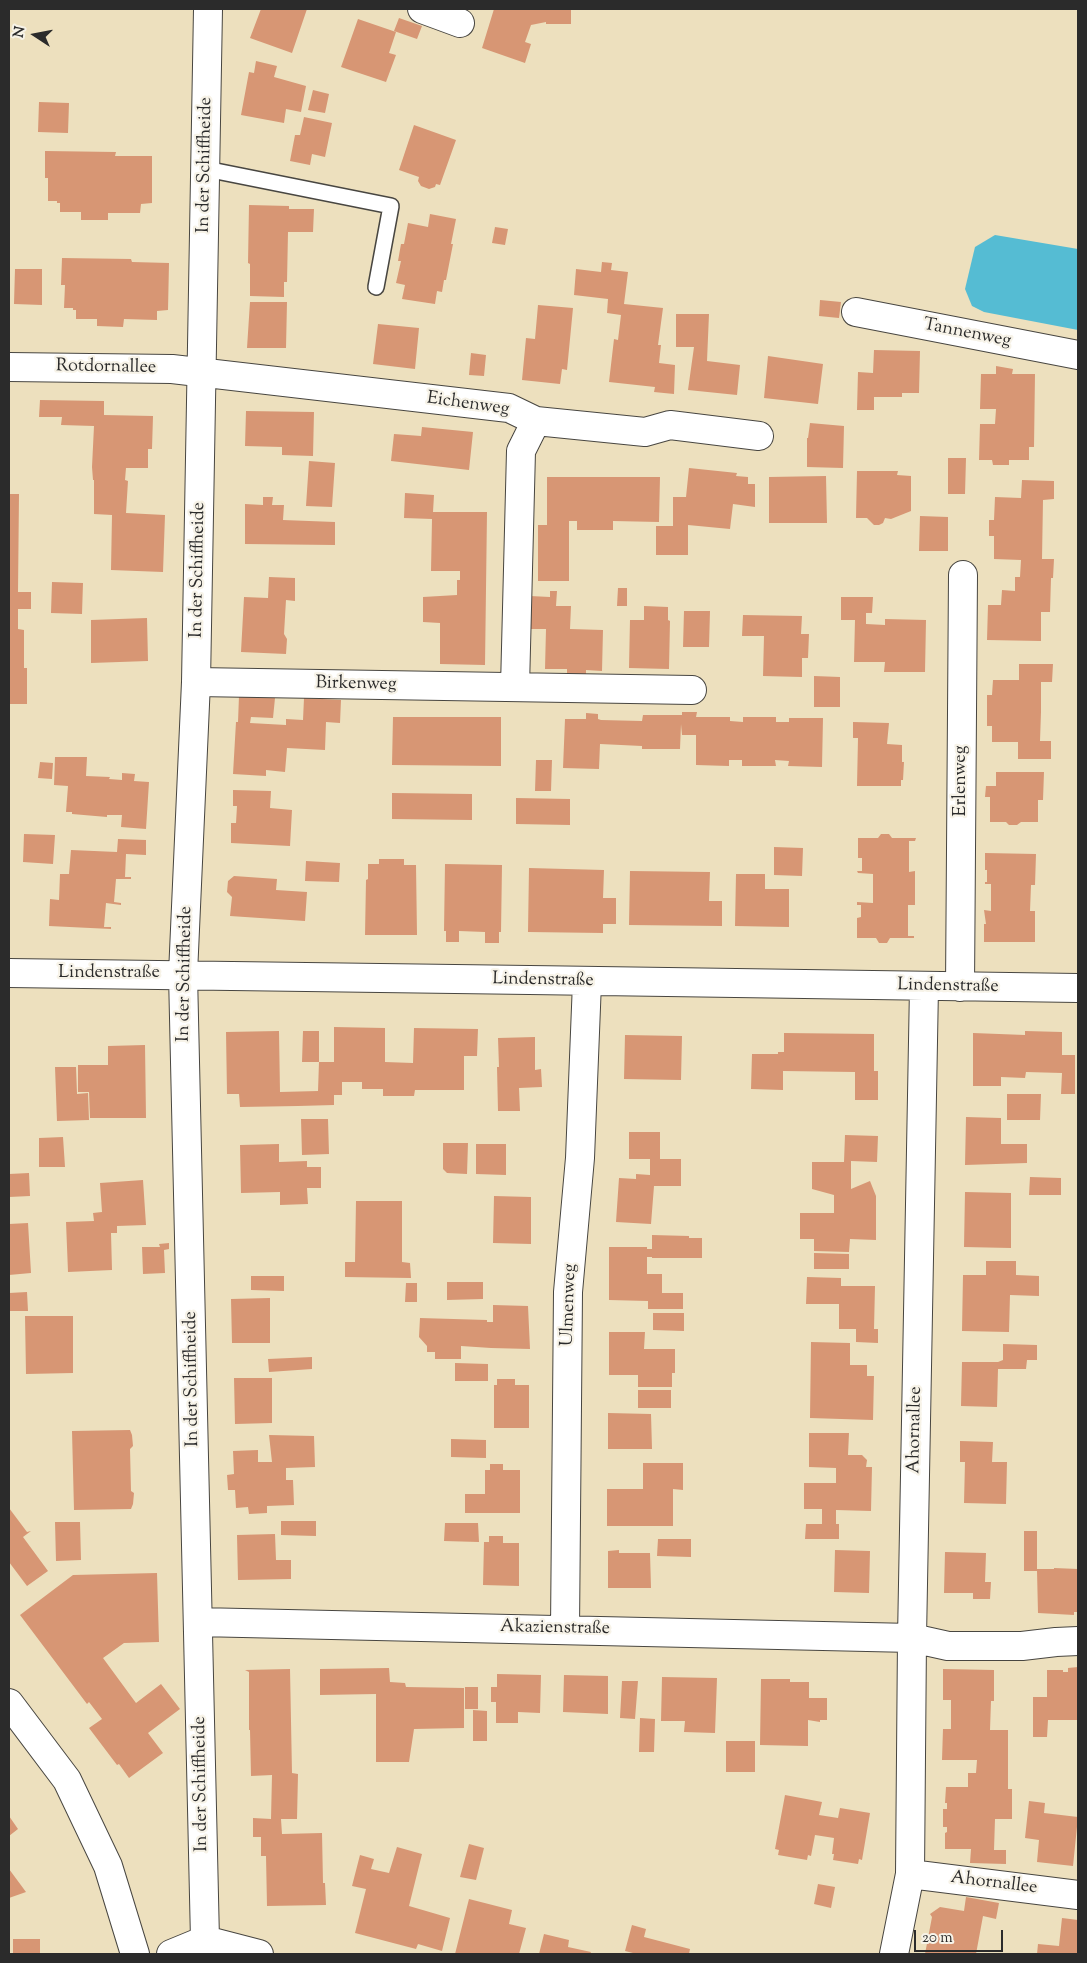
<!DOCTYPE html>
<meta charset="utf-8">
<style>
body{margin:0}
#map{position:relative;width:1087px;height:1963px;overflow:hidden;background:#ede0be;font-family:"Sorts Mill Goudy",serif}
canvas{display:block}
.frame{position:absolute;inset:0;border:10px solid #2b2b2b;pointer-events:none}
.north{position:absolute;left:10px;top:10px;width:50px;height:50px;-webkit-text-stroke:4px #f7f3e8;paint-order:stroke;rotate:281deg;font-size:14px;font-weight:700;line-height:20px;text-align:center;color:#2b2b2b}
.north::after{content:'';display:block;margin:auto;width:18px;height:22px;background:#2b2b2b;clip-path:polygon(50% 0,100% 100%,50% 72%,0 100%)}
.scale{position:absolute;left:914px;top:1930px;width:89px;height:22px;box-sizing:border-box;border:2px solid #2b2b2b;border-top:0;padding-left:6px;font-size:15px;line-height:18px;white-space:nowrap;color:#2b2b2b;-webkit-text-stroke:4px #f7f3e8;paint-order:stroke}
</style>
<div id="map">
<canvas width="1087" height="1963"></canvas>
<div class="frame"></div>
<div class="north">N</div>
<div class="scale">20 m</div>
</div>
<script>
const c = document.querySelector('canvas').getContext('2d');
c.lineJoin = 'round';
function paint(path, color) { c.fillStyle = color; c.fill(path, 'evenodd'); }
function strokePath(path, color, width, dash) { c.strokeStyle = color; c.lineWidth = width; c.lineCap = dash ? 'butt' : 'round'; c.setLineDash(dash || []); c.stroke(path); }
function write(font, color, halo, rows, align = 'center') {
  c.font = font + ' "Sorts Mill Goudy",serif'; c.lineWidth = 4.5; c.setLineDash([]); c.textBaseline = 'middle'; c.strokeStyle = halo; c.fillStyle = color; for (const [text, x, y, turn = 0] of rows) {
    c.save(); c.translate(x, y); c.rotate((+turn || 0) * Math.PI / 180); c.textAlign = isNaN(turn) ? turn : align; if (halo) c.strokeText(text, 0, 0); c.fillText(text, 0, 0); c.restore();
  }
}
const water = new Path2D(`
 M995 235 1078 249V330L984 312 972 306 965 289 975 247Z`);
const building = new Path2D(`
 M261 9H307L292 53 250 38Z
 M494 9H571V24H546V22L531 25 525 42 531 44 525 63 482 48Z
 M399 18 422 26 417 39 394 31Z
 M358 19 396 32 389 53 396 55 386 82 341 67Z
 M256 61 277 66 274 77 306 86 301 112 286 109 284 123 241 115 249 72 254 73Z
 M313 90 329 94 325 113 308 110Z
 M39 102 69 103 68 133 38 132Z
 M304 117 332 123 325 157 312 154 310 165 290 161 295 135H300Z
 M414 125 456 140 440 185 436 184 435 187 429 189 421 186 418 181 419 177 399 170Z
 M45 151 116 152 115 156H152V203L141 204 140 213H108V220H81V212H60V203H57V201H48V178H45Z
 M249 205 289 206V209H314L313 232H288L287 282H284V297L250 296V264L248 263Z
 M430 214 456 219 451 244H453L446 280H444L442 292 437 291 435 304 402 299 405 285 396 283 401 261H398L401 244H404L408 223 428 227Z
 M495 227 508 229 505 245 492 243Z
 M62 258 131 259 132 262 169 263 168 310 157 311V320L124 319 123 327 97 326V319H76V310H73V308H64L65 285H61Z
 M602 262 612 263 611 270 628 272 624 304 663 308 658 345H661L659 363 675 365 674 394 654 392 655 387 609 382 614 339 618 340 621 315 607 313 608 299 574 295 576 269 601 272Z
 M15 269H42V305L14 304Z
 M820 300 841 302 839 318 819 316Z
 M250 302H287L286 348H247Z
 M538 305 573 308 567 370 562 369 560 384 522 380 526 338 535 339Z
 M676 314H709L707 361 740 365 737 395 688 390 694 347H676Z
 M378 324 419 328 415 369 373 364Z
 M874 350 920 351 919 393H902V397H874V410H857L858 372 873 373Z
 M471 353 486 355 484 376 469 375Z
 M768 356 823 364 818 404 764 398Z
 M996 366 1013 369 1012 374H1035L1034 447H1029V460H1009V465H993L992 460H979L980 424H995L996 409H980L981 374H996Z
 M40 400 104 401V415L153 416 152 449H148V468H126L125 480 128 481 126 513 165 515 163 572 111 570 112 515 94 514V480H93L92 467 94 426 61 425 62 417H39Z
 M246 411 314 412 313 456 282 455V447L245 446Z
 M810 423 844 426 843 468 807 467V438H808Z
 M422 427 473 432 469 470 391 461 394 434 421 436Z
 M948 458H966L965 494H948Z
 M309 461 335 463 332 507 306 506Z
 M689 468 737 473 736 476 748 477V484H755V507L733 504 730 529 688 525V555H656V526H673V497H686Z
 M857 471H898L897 475 911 476V511L891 519 885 518 883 523 879 525H874L867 518H856Z
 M826 476 827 523H769V477Z
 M547 477H660L659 522 613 521V530H577V521H569V581H538V525H547Z
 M1022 480 1054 481V499L1043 500 1042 559H1054L1053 578H1051L1050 612H1041V641L987 640 988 605H1001L1002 590 1015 591V577H1020L1021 560 994 559V536H989V520H994L995 497 1021 498Z
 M405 493 434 495 433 512H487L485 665 440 664V623L423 622V597L457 595V580H460V571H431L432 519 404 518Z
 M9 494H19L18 592H31V609H18V629L24 630V668H27V704H9Z
 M263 497H273L272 505H284L283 520 335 522V545L245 544V504L263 505Z
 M920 516 948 517V551H919Z
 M269 577 295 578V601L286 600 284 634 287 639 286 654 241 652 244 597 268 598Z
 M52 582 83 583 82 614 51 613Z
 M618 588H627V606H617Z
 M550 591H557L556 606H571L570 629 603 630 602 671 586 670V676L567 675V669H545L546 629H529L530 596 550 597Z
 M841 597H873L872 613H866V624L885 625V619L926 620 925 672H884L885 662H854L855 620H841Z
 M644 606 668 607V620L670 621 669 669 629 668 630 620H644Z
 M684 611H710L709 647H683Z
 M743 615 802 616 801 634H809L808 658H802V677L763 676 764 636H742Z
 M147 618 148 661 91 663V620Z
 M1019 664H1053L1052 682H1041V712L1040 741H1051V759H1018V742H992V726H987V695H992L993 680H1019Z
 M814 676 840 677V707H814Z
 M239 696 275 698 273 718 251 717 250 723 286 725V719L303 720 304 698 341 700 340 723 326 722 325 750 287 748 285 772 266 770V776L233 774 236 722H238Z
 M682 712H697L696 717H730V721L743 722V717H776V722H789V718H823L822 767 788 766 789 761 775 760 776 766H742V760H729V766L696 765V735H682L681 724 680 749H642V746L600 744 599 769 563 768 565 719H586V713L598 714V719L601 720 642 721 643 715H682Z
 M393 717H501V766L392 765Z
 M853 722 889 723 887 744 902 745V762H904L903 780H901V786H857L858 738H853Z
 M55 757H87L86 776 110 777 109 779 122 780V773L135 774 134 781 149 782 146 829 121 827 122 815H107V817L72 814V812H66L68 786 54 785Z
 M536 760H552L551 791H535Z
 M40 762 53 763 52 779 38 778Z
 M996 772H1044L1043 800H1038V822H1021L1017 825H1009L1006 822H990V797H985L986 786H996Z
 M233 790 271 791 270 808 292 810 290 846 231 843V823H236L237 806H233Z
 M392 793 472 794V820L392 819Z
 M516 798 570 799V825L516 824Z
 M24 834 55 835 53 864 23 862Z
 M881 834H889L892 838H916L915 841H909V872L915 871V905H908V936H914V938H890L887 943H879L876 938H857V918L861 917V905H857V902L873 903V874L858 873 857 871H862V858H858V838H878Z
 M118 839 146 840V855L126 854 125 877H131V879H116L114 902 121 903V905L106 903 104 927H111V929L49 926 50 899 59 900 60 874H69L71 850 117 852Z
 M774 847 803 848 802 876 774 875Z
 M985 853 1036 854 1035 885H1031L1030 911H1035V942H984V924H986L984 910 991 911V884H985V882H987V870H985Z
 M379 859H404V865H416L417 935H365L366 880 368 879V864H379Z
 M306 861 340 863 339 882 305 881Z
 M445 864 502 865 501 932H499V943H485V932L459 931V942H446V931H444Z
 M529 868 604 870 603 898H616V924H603V933L528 932Z
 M630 871 710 872 709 901H722V926L629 925Z
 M736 874H765V889H789V927L735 926Z
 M234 876 277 879 276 890 307 892 305 921 230 916 232 897 227 892 228 881Z
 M334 1027 385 1028V1062L413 1063 414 1028 478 1029 477 1056H464V1090H415L414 1096H383V1089H362V1082H342V1095H334V1105L298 1106 240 1107 239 1094H227L226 1032 279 1031 280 1092 318 1091 319 1062H334Z
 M303 1031H319V1062H302Z
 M1025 1031 1062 1032V1055H1075V1094H1061L1062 1073 1026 1072 1025 1078 1001 1077V1086H973V1033L1025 1035Z
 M784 1033 874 1034V1071H878V1100H855V1072L783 1071V1090L751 1089 752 1054H778V1052H784Z
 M625 1035 682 1036 681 1080 624 1079Z
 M535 1037V1070L541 1069 542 1087 519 1088 520 1111H498L497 1067H499L498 1038Z
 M145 1045 146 1118H90L89 1092H78V1065H108V1046Z
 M55 1067H76L77 1094 88 1093 89 1120 57 1121Z
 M1007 1094H1041L1040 1120H1007Z
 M966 1117 1001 1118V1144H1027V1163L965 1165Z
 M301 1119H328L329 1154 302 1155Z
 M629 1132H660V1159H681V1186H654L651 1224 616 1222 619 1178 636 1179V1174L650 1175V1159H629Z
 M845 1135 878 1136 877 1162 851 1161V1189L870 1181 876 1196V1240L850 1239 849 1252 814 1251V1239H800V1213H834V1195L812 1189V1162H844Z
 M63 1137 65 1167H39V1138Z
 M443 1143H468L467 1174 447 1173 443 1169Z
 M279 1144V1162L307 1161V1167H321V1188H307L308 1204 280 1205V1192L241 1193 240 1145Z
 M476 1144H506V1175L476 1174Z
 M29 1173 30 1196 9 1197V1174Z
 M1030 1177 1061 1178V1195H1029Z
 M143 1180 146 1225 117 1226V1233H111L112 1270 68 1272 66 1222 94 1221 93 1213 102 1212 100 1183Z
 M965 1192 1011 1193V1248L964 1247Z
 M494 1196 531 1197V1244L493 1243Z
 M356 1201H402V1262L410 1263 411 1278 345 1277V1262H355Z
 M28 1223 31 1273 9 1275V1224Z
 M652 1235 689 1236V1238H702V1258H652V1257H647V1274H662V1293H683V1309H648V1301L609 1300V1247H647V1249H652Z
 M169 1243V1249L164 1250 165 1273 143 1274 142 1247H160L159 1244Z
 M814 1253 849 1254V1269H814Z
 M986 1261H1016V1275L1039 1276V1296L1010 1295 1009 1332 962 1331 963 1275H986Z
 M251 1276H284V1291L251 1290Z
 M807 1277 841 1278V1286H875L874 1329H878V1343L856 1342V1329H839V1304H806Z
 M447 1282H483V1299L447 1300Z
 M406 1283H417V1302H405Z
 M27 1292 28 1311H9V1293Z
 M270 1298V1343H232L231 1299Z
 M493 1305 528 1306 530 1349 491 1348 461 1346V1359H435V1352H427V1346L419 1337 420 1318 487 1320V1322H493Z
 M653 1313H684V1331L653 1330Z
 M25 1316H73V1373L26 1374Z
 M609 1332H645L644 1349H675V1373H672V1387H638V1375H609Z
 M811 1342 850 1343V1365H867V1376H874L873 1420 810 1418Z
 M1003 1344 1037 1345V1360H1027L1026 1369H998L997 1407 961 1406 962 1362H998L1003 1360Z
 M312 1357V1369L269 1372 268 1359Z
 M455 1363 488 1364V1381H455Z
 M234 1378H272V1423L235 1424Z
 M497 1379H515V1385H529V1428H494V1385H497Z
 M638 1390H671V1408H638Z
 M608 1413 651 1414 652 1449H608Z
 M130 1430 132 1435 133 1446 130 1449 131 1491 134 1493 133 1504 131 1509 74 1510 72 1431Z
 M809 1433H849L848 1455H862L867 1460 866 1467H872L871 1511 836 1510V1524H839V1539H805L806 1524H822V1509H804V1483H836V1468L809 1467Z
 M269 1435 314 1436 315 1467 286 1468V1480H293L294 1505 267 1506V1513L249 1514 248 1507 236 1508 235 1490H228L227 1475 234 1474 233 1451 258 1450V1462H272Z
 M451 1439 486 1440V1458L451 1457Z
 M960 1441 993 1442 992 1462H1007L1006 1504 964 1503 965 1462H960Z
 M643 1463H683V1490L673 1489V1526H607V1489H643Z
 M490 1464H503V1470H520V1513H465V1494H485V1470H490Z
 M9 1508 27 1532 31 1531 23 1537 48 1571 27 1586 9 1562Z
 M281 1521H316V1536L281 1535Z
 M55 1522H80L81 1560 56 1561Z
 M445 1523H478L479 1542 444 1541Z
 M1024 1531H1037V1569H1054V1568L1078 1569V1612H1074V1615L1038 1613 1037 1571H1024Z
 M275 1534 276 1560H291V1579L238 1580 237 1535Z
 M489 1536H503V1543H519V1586L483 1585 484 1542H489Z
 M658 1539H691V1557L657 1556Z
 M619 1550V1553H650L651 1588H608V1551Z
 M835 1550 870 1551 869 1593 834 1592Z
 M945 1552 986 1553 985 1582H991L990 1599H973V1593H944Z
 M157 1573 159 1642 124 1643 103 1658 136 1703 161 1684 180 1709 148 1733 163 1753 129 1778 119 1764 117 1765 89 1728 102 1719 89 1702 87 1704 20 1615 73 1575Z
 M1078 1667V1720H1048L1047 1737H1033V1697H1047V1670H1063V1672H1068V1668Z
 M389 1668 390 1682 405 1683 406 1687 464 1688V1728L414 1729 409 1762H376V1694L320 1695V1669Z
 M290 1669 292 1773 298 1774 297 1819H281L282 1834 322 1833 323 1883H325L326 1905 267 1906 266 1856H261V1837H253V1818L271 1819 272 1775 251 1776 250 1730H249V1672L245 1670Z
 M943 1669 994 1670V1701H991L990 1730H1008V1789H1012V1819H995L994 1850H1006V1864L970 1863 971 1849H945V1833L947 1832V1827H943V1809H947V1803H945L946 1787H968V1773H976L977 1760H942L943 1729H951V1700H943Z
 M497 1674 541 1675 540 1713 518 1712V1723H496V1702H491V1687H497Z
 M564 1675 608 1676V1714L563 1712Z
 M662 1677 717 1678 715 1733 684 1732 685 1721H661Z
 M761 1679H790V1682H809V1698H827V1720H820V1722L808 1720V1746L760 1745Z
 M622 1681H638L635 1719 620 1718Z
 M465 1687H478V1709H465Z
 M473 1710 487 1711V1741H473Z
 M640 1718 655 1719 654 1752H639Z
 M726 1741H755V1772H726Z
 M785 1795 822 1802 819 1815 838 1818 840 1808 870 1813 862 1860 859 1859 858 1864 833 1860 834 1854H832L834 1838 815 1835 811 1856 808 1855 807 1860 778 1855 779 1850 775 1849Z
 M1029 1801 1045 1803 1044 1813 1078 1817 1073 1866 1037 1862 1039 1840 1025 1838Z
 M9 1816 18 1829 9 1836Z
 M469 1844 484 1848 476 1880 460 1877Z
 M397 1847 422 1854 409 1906 450 1918 442 1951 418 1944 416 1949 355 1933 366 1889 352 1886 360 1855 374 1859 371 1869 389 1873Z
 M9 1869 26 1892 9 1898Z
 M818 1884 835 1887 831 1908 814 1904Z
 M966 1897 999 1903 996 1919 983 1916 976 1954H925L932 1917 930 1914 940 1907 964 1911Z
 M469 1899 512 1910 509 1924 526 1928 519 1954H455Z
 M1062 1918 1078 1920V1954H1037L1038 1944 1059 1946Z
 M632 1925 646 1929 644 1937 690 1949 689 1954H637L625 1951Z
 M544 1934 569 1940 568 1947 591 1952 590 1954H539Z
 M13 1939H40V1954H13Z`);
const service = new Path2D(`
 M206 169 391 206 376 287`);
const minor = new Path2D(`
 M422 9 460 23
 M856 312 1078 355
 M9 367 172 369 509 408 536 421 645 432 670 425 759 436
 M196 682 692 690
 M515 687 521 451 536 421
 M9 973C365 975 722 985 1078 988
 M960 987 963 575
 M198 1622 912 1638 948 1646H1022L1056 1642 1078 1641
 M565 1629 568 1292 580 1158 587 982
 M910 1874 1078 1895
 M205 1940 183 974 196 682 208 9
 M171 1954 205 1940 259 1954
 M894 1954 910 1874 912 1638 924 987`);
const secondary = new Path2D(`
 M9 1703 67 1780 108 1866 135 1954`);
const streetNames = [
 ["In der Schiffheide",206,165,-89],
 ["Tannenweg",967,334,11],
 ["Rotdornallee",106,368,1],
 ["Eichenweg",468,405,8],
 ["In der Schiffheide",199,570,-89],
 ["Birkenweg",356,685,1],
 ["Erlenweg",962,781,-90],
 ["Lindenstraße",109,974],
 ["In der Schiffheide",186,974,-89],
 ["Lindenstraße",543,981,1],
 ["Lindenstraße",948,987,1],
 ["Ulmenweg",570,1305,-88],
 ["In der Schiffheide",193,1379,-91],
 ["Ahornallee",916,1430,-89],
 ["Akazienstraße",555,1629,1],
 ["In der Schiffheide",202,1784,-91],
 ["Ahornallee",994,1884,7]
];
paint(water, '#55bcd3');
paint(building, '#d79674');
strokePath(service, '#484641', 18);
strokePath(minor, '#484641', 30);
strokePath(secondary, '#484641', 30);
strokePath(service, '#fff', 15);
strokePath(minor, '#fff', 28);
strokePath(secondary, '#fff', 28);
write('18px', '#2b2b2b', '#f7f3e8', streetNames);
</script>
